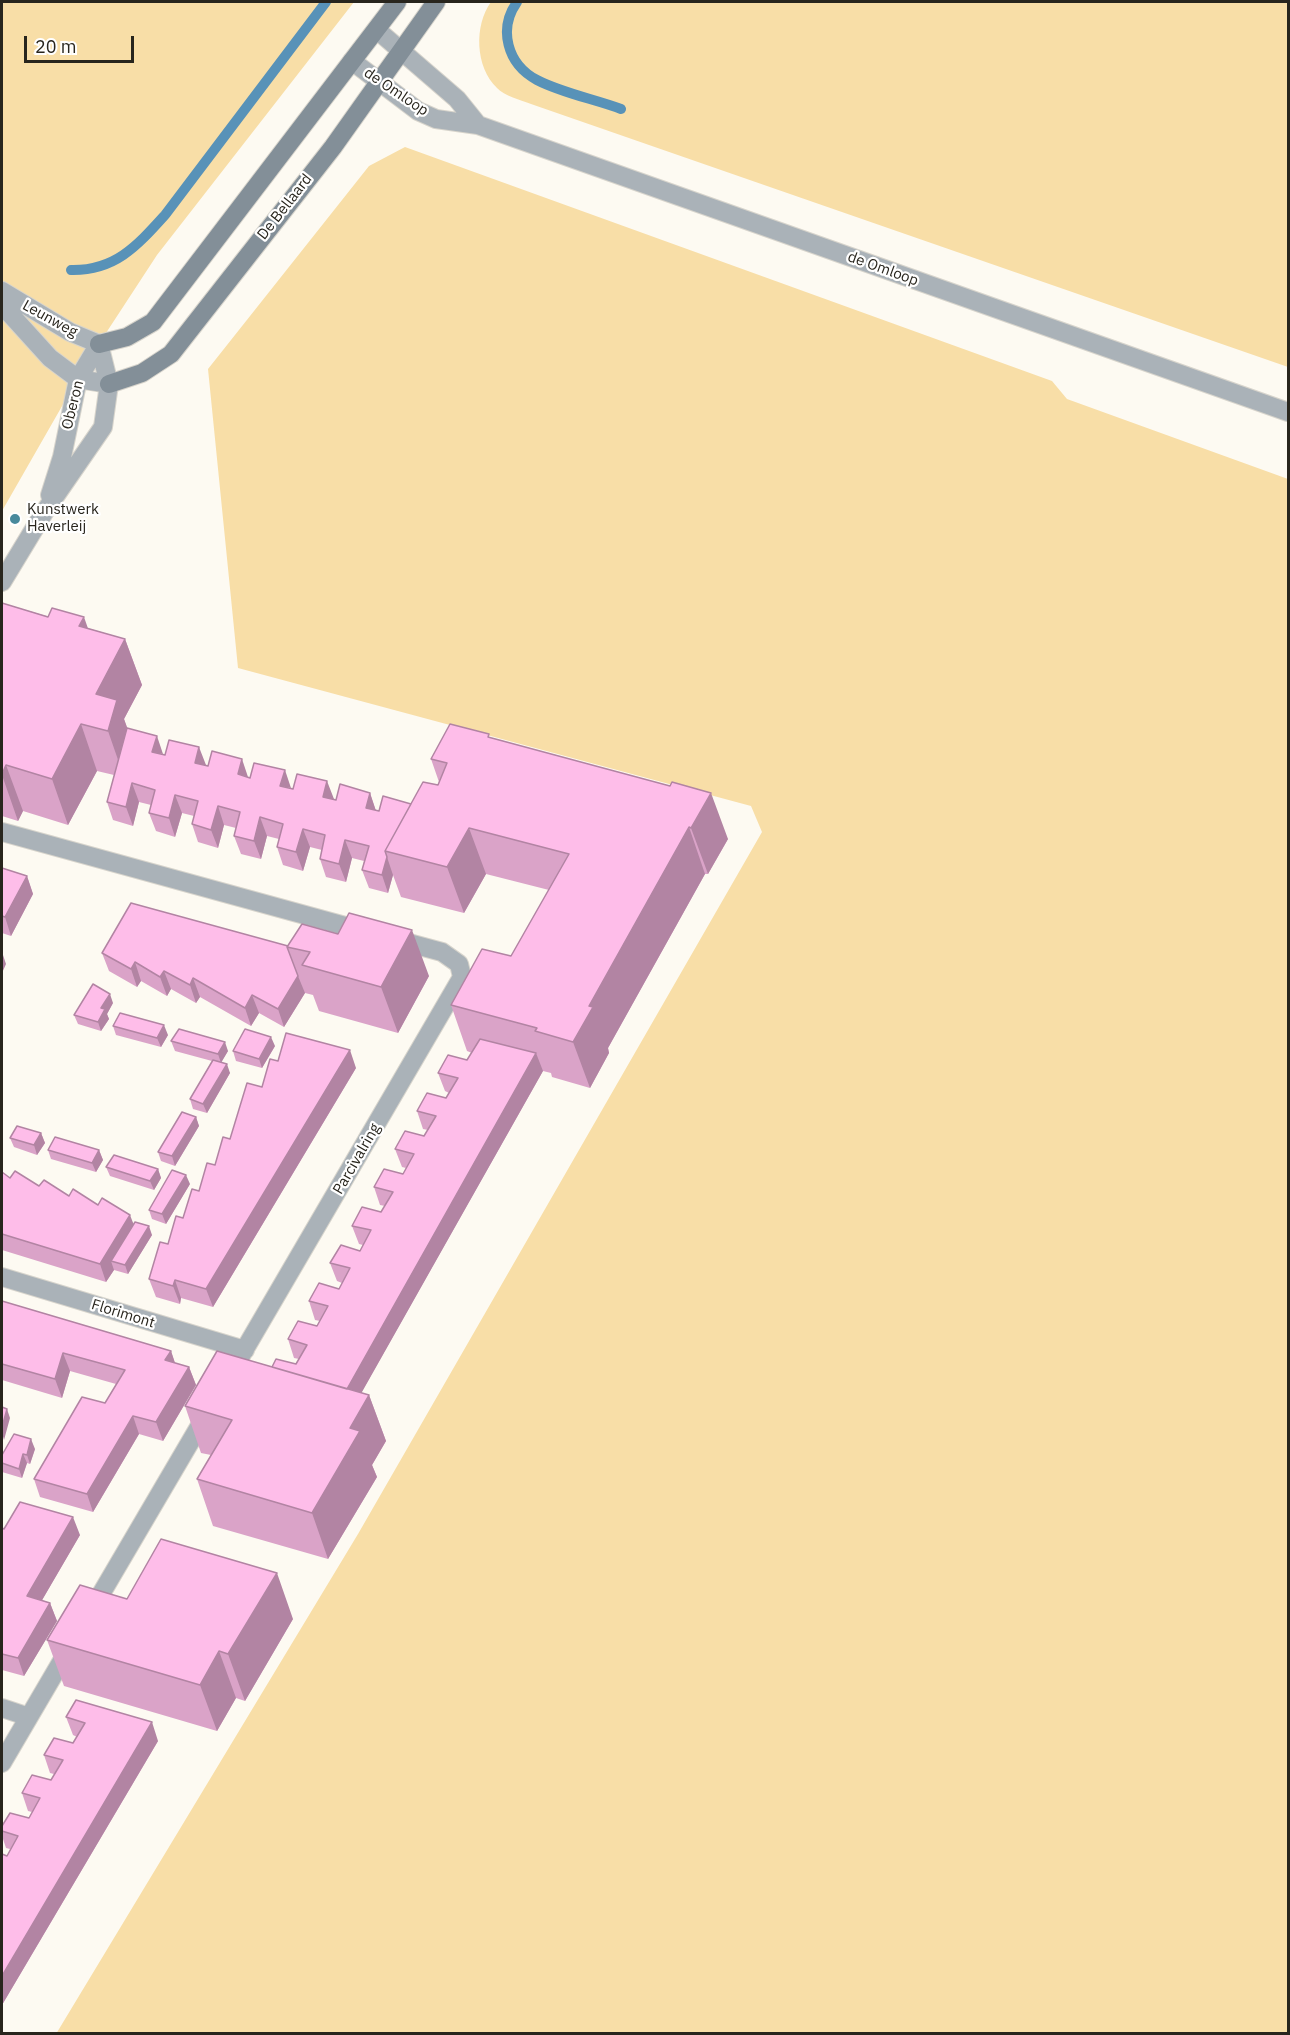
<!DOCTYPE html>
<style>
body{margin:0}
#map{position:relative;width:1290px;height:2035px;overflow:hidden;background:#fdfaf2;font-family:"IBM Plex Sans",sans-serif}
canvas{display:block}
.frame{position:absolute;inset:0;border:3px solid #28251d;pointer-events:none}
.scale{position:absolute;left:24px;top:36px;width:110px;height:27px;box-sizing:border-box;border:3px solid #28251d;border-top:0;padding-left:8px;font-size:18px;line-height:21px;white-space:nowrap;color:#28251d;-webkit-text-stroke:4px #fff;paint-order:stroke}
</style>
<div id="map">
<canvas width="1290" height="2035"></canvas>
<div class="frame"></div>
<div class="scale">20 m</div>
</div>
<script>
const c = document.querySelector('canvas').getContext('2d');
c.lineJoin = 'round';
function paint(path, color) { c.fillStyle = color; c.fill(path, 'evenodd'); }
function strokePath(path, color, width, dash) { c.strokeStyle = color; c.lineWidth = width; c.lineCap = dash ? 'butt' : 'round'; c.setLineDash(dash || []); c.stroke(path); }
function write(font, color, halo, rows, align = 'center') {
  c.font = font + ' "IBM Plex Sans",sans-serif'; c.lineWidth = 4.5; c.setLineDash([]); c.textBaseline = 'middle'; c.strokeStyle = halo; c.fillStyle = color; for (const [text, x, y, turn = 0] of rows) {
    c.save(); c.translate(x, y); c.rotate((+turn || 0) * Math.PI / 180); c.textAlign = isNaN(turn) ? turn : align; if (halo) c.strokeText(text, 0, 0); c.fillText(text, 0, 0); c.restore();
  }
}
const green = new Path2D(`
 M2 2H354L157 255 89 359 2 511Z
 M491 2H1288V367L531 104C521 100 504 96 497 88 475 67 474 25 491 2Z
 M405 147 1052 381 1067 399 1288 479V2033L56 2034 358 1534 762 832 751 806 238 668 208 369 369 166Z`);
const stream = new Path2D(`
 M517 2C498 29 507 64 537 80 562 93 594 99 621 109
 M71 270C115 271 137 246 165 215L326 2`);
const street = new Path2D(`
 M377 30 457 99 478 125
 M352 61 418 111 436 119 478 125 1288 412
 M2 291 70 332 99 344
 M2 305 50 358 78 379 109 384
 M50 495 62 457 78 379 99 344
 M2 582 45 511 103 427 109 384 99 344
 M2 832 367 932
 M2 1277 245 1350
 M228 1378 462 977 459 964 442 952 394 939
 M91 1611 206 1415
 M2 1708 29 1717
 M2 1763 70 1647`);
const secondary = new Path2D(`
 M99 344 127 337 153 322 397 2
 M109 384 142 373 171 354 333 147 436 2`);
const wall = new Path2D(`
 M2 603 125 639 142 685 124 719 127 728 163 755 336 800 370 793 376 811H379L411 804 438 785 439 782 431 759 491 738 728 839 708 874H705L608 1048 609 1053 590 1088 552 1077 551 1073 543 1071 361 1393 369 1395 386 1441 372 1465 377 1477 328 1559 213 1526 197 1479 211 1455 201 1453 185 1406 272 1367 296 1364 299 1359 294 1358 288 1339 317 1326 320 1321 315 1320 309 1301 339 1289 342 1283 337 1281 330 1263 360 1251 363 1245 359 1244 352 1226 381 1212 385 1206 380 1205 374 1187 403 1174 406 1168 402 1167 395 1149 424 1136 428 1130 423 1129 417 1111 446 1098 449 1093 445 1091 438 1073 467 1060 472 1053 467 1051 451 1005 511 956 549 890 486 874 464 913 401 897 393 875 388 893 369 888 362 870 364 861 352 858 346 882 326 877 320 859 322 850 310 847 303 871 283 865 277 847 279 839 267 836 261 859 241 854 234 836 236 828 224 825 218 848 198 842 192 824 194 816 182 813 175 837 156 831 149 813 151 805 139 802 133 826 113 820 107 802 114 775 97 771 68 825 23 811 18 821 2 816Z
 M2 868 27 876 33 894 11 936 2 933Z
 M288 946 429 976 398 1033 319 1011 313 995 305 993 284 1027 259 1013 251 1026 200 997 196 1003 171 989 167 996 141 981 137 987 109 971 102 953Z
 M113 1003 107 1014 109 1019 101 1031 78 1024 74 1015Z
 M113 1026 168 1035 161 1047 116 1035Z
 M171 1041 228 1051 221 1062 230 1073 207 1113 193 1109 190 1099 212 1061 175 1051Z
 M275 1046 262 1068 236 1061 233 1051Z
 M278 1061 356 1068 213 1307 181 1298 180 1304 156 1297 149 1279 168 1244Z
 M196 1117 199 1126 175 1166 161 1161 158 1152Z
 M41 1133 45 1143 37 1155 14 1147 10 1138Z
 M48 1150H99L103 1160 96 1172 51 1159Z
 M106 1167 158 1169 161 1178 154 1190 110 1176Z
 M2 1172 10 1178 98 1205 152 1235 128 1274 114 1270 106 1282 2 1250Z
 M190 1184 166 1224 152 1219 149 1210Z
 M2 1301 171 1351 175 1363 189 1367 196 1385 163 1441 139 1434 93 1512 40 1497 34 1479 105 1403 116 1384 70 1371 62 1398 2 1380Z
 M35 1449 30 1464 27 1463 22 1478 2 1472V1455Z
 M2 1528 80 1535 42 1600 50 1603 57 1621 24 1676 2 1670Z
 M127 1599 293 1619 245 1701 236 1698 217 1731 64 1686 47 1640Z
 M66 1717 158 1741 2 2005V1854L7 1856 10 1849 6 1848 2 1836V1826L29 1818 32 1812 28 1811 22 1793 51 1780 54 1774 50 1773 44 1755 73 1743 77 1737 73 1735Z`);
const shadedWall = new Path2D(`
 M84 617 100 663 79 626Z
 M125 639 142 685 124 719 134 746 124 777 108 731 96 694Z
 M81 724 97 771 68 825 52 779Z
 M157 736 163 754 152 752Z
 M199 747 206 765 202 781 195 763Z
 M242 759 248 777 238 774Z
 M6 765 23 811 18 821 2 775Z
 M285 770 291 788 280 786Z
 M327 781 334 799 330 815 323 797Z
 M132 783 139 802 133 826 126 807Z
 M370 793 376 811 366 808Z
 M711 793 728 839 708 874 691 828Z
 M175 795 182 813 175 837 169 818Z
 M218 806 224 825 218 848 211 830Z
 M260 817 267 836 261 859 254 841Z
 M689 827 705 874 608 1048 609 1053 590 1088 573 1042 589 1006Z
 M469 828 486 874 464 913 447 867Z
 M303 829 310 847 303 871 296 852Z
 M345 840 352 858 346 882 339 864Z
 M387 857 393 875 388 893 382 875Z
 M27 876 33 894 11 936 5 917Z
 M412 930 429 976 398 1033 381 987Z
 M3 955 6 964 2 973V958Z
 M135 962 141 981 137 987 131 969Z
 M164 971 171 989 167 996 160 977Z
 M298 976 305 993 284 1027 278 1009Z
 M193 978 200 997 196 1003 190 985Z
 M110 994 113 1003 107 1014 109 1019 101 1031 98 1022 101 1008Z
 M252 995 259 1013 251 1026 245 1008Z
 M164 1025 168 1035 161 1047 157 1038Z
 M271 1037 275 1046 262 1068 259 1059Z
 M225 1042 228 1051 221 1063 218 1054Z
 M350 1050 356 1068 213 1307 206 1289Z
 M536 1053 543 1071 349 1415 342 1397Z
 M227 1064 230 1073 207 1113 203 1104Z
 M196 1117 199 1126 175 1166 172 1156Z
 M41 1133 45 1143 37 1155 34 1145Z
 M99 1150 103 1160 96 1172 92 1163Z
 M158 1169 161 1178 154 1190 150 1181Z
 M186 1175 190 1184 166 1224 162 1214Z
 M130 1215 137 1233 111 1261 114 1270 106 1282 100 1264Z
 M149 1226 152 1235 128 1274 125 1265Z
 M175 1280 181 1298 180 1304 173 1286Z
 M171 1351 177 1369 165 1360Z
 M63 1353 70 1371 62 1398 55 1379Z
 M189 1367 196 1385 163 1441 156 1422Z
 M369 1395 386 1441 372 1465 377 1477 328 1559 312 1513 350 1428Z
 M7 1409 10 1418 4 1440 2 1433V1427Z
 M133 1416 139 1434 93 1512 87 1494Z
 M31 1439 35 1449 30 1464 27 1455Z
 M23 1454 27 1463 22 1478 19 1469Z
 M73 1517 80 1535 34 1614 27 1596Z
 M277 1573 293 1619 245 1701 228 1654Z
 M50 1603 57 1621 24 1676 18 1658Z
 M219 1651 236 1698 217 1731 200 1685Z
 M152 1722 158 1741 2 2005V1976Z`);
const building = new Path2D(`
 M2 603 48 617 52 608 84 617 79 626 125 639 96 694 117 700 108 731 81 724 52 779 6 765 2 774Z
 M450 724 489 734 488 737 670 786 672 782 711 793 691 828 689 827 589 1006 593 1007 573 1042 535 1031 537 1028 451 1005 482 949 511 956 569 854 469 828 447 867 385 851 423 782 438 785 447 763 431 759Z
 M127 728 157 736 152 752 165 755 169 740 199 747 195 763 208 766 212 751 242 759 238 774 250 778 254 763 285 770 280 786 293 789 297 774 327 781 323 797 336 800 340 784 370 793 366 808 379 811 383 796 411 804 385 851 387 857 382 875 362 870 369 846 345 840 339 864 320 859 325 835 303 829 296 852 277 847 283 824 260 817 254 841 234 836 240 812 218 806 211 830 192 824 198 801 175 795 169 818 149 813 155 790 132 783 126 807 107 802Z
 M2 868 27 876 5 917 2 916Z
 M131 903 288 946 287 947 298 976 278 1009 252 995 245 1008 193 978 190 985 164 971 160 977 135 962 131 969 102 953Z
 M349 913 412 930 381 987 302 965 310 952 287 947 302 924 338 934Z
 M93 984 110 994 101 1008 105 1009 98 1022 74 1015Z
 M120 1013 164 1025 157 1038 113 1026Z
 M179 1029 225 1042 218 1054 171 1041Z
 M245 1029 271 1037 259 1059 233 1051Z
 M286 1033 350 1050 206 1289 175 1280 173 1286 149 1279 160 1242 168 1244 176 1216 183 1218 192 1189 199 1191 207 1163 215 1165 223 1137 230 1139 247 1083 262 1087 270 1059 278 1061Z
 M480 1039 536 1053 347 1389 272 1367 276 1359 296 1364 307 1345 288 1339 298 1321 317 1326 328 1306 309 1301 319 1283 339 1289 350 1268 330 1263 341 1245 360 1251 371 1230 352 1226 362 1207 381 1212 393 1192 374 1187 384 1169 403 1174 414 1154 395 1149 405 1131 424 1136 436 1116 417 1111 427 1093 446 1098 458 1078 438 1073 448 1055 467 1060Z
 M213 1060 227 1064 203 1104 190 1099Z
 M182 1112 196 1117 172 1156 158 1152Z
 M17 1126 41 1133 34 1145 10 1138Z
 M55 1137 99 1150 92 1163 48 1150Z
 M114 1155 158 1169 150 1181 106 1167Z
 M172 1170 186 1175 162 1214 149 1210Z
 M15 1171 39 1186 44 1180 69 1196 73 1189 98 1205 102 1198 130 1215 100 1264 2 1234V1172L10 1178Z
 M135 1222 149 1226 125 1265 111 1261Z
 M2 1301 171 1351 165 1360 189 1367 156 1422 133 1416 87 1494 34 1479 82 1397 105 1403 125 1370 63 1353 55 1379 2 1364Z
 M217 1351 369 1395 350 1428 360 1431 312 1513 197 1479 232 1420 185 1406Z
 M2 1407 7 1409 2 1427Z
 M14 1434 31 1439 27 1455 23 1454 19 1469 2 1463V1455Z
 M20 1502 73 1517 27 1596 50 1603 18 1658 2 1654V1528L4 1529Z
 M161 1539 277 1573 228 1654 219 1651 200 1685 47 1640 80 1585 127 1599Z
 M76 1700 152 1722 2 1976V1854L7 1856 18 1836 2 1831V1826L10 1813 29 1818 40 1798 22 1793 32 1775 51 1780 63 1760 44 1755 54 1738 73 1743 85 1723 66 1717Z`);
const markers = [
 [15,519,6,"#488a9c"]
];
const streetNames = [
 ["de Omloop",396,92,34],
 ["De Bellaard",285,207,-52],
 ["de Omloop",883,269,20],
 ["Leunweg",50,319,29],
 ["Oberon",73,405,-76],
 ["Parcivalring",357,1159,-60],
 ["Florimont",123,1314,17]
];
const poiNames = [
 ["Kunstwerk",27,510],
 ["Haverleij",27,527]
];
paint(green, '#f8dea7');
strokePath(stream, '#5892b8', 10);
strokePath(street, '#d7d4cc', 20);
strokePath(secondary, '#d7d4cc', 20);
strokePath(street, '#aab2b8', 18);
strokePath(secondary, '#838f98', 18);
paint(wall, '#daa3c8');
paint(shadedWall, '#b284a3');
paint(building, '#febde9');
strokePath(building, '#b284a3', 1.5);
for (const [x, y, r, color] of markers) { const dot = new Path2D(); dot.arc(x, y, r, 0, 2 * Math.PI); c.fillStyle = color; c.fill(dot); strokePath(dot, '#fff', 2); }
write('15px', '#28251d', '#fff', streetNames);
write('15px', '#28251d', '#fff', poiNames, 'left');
</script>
